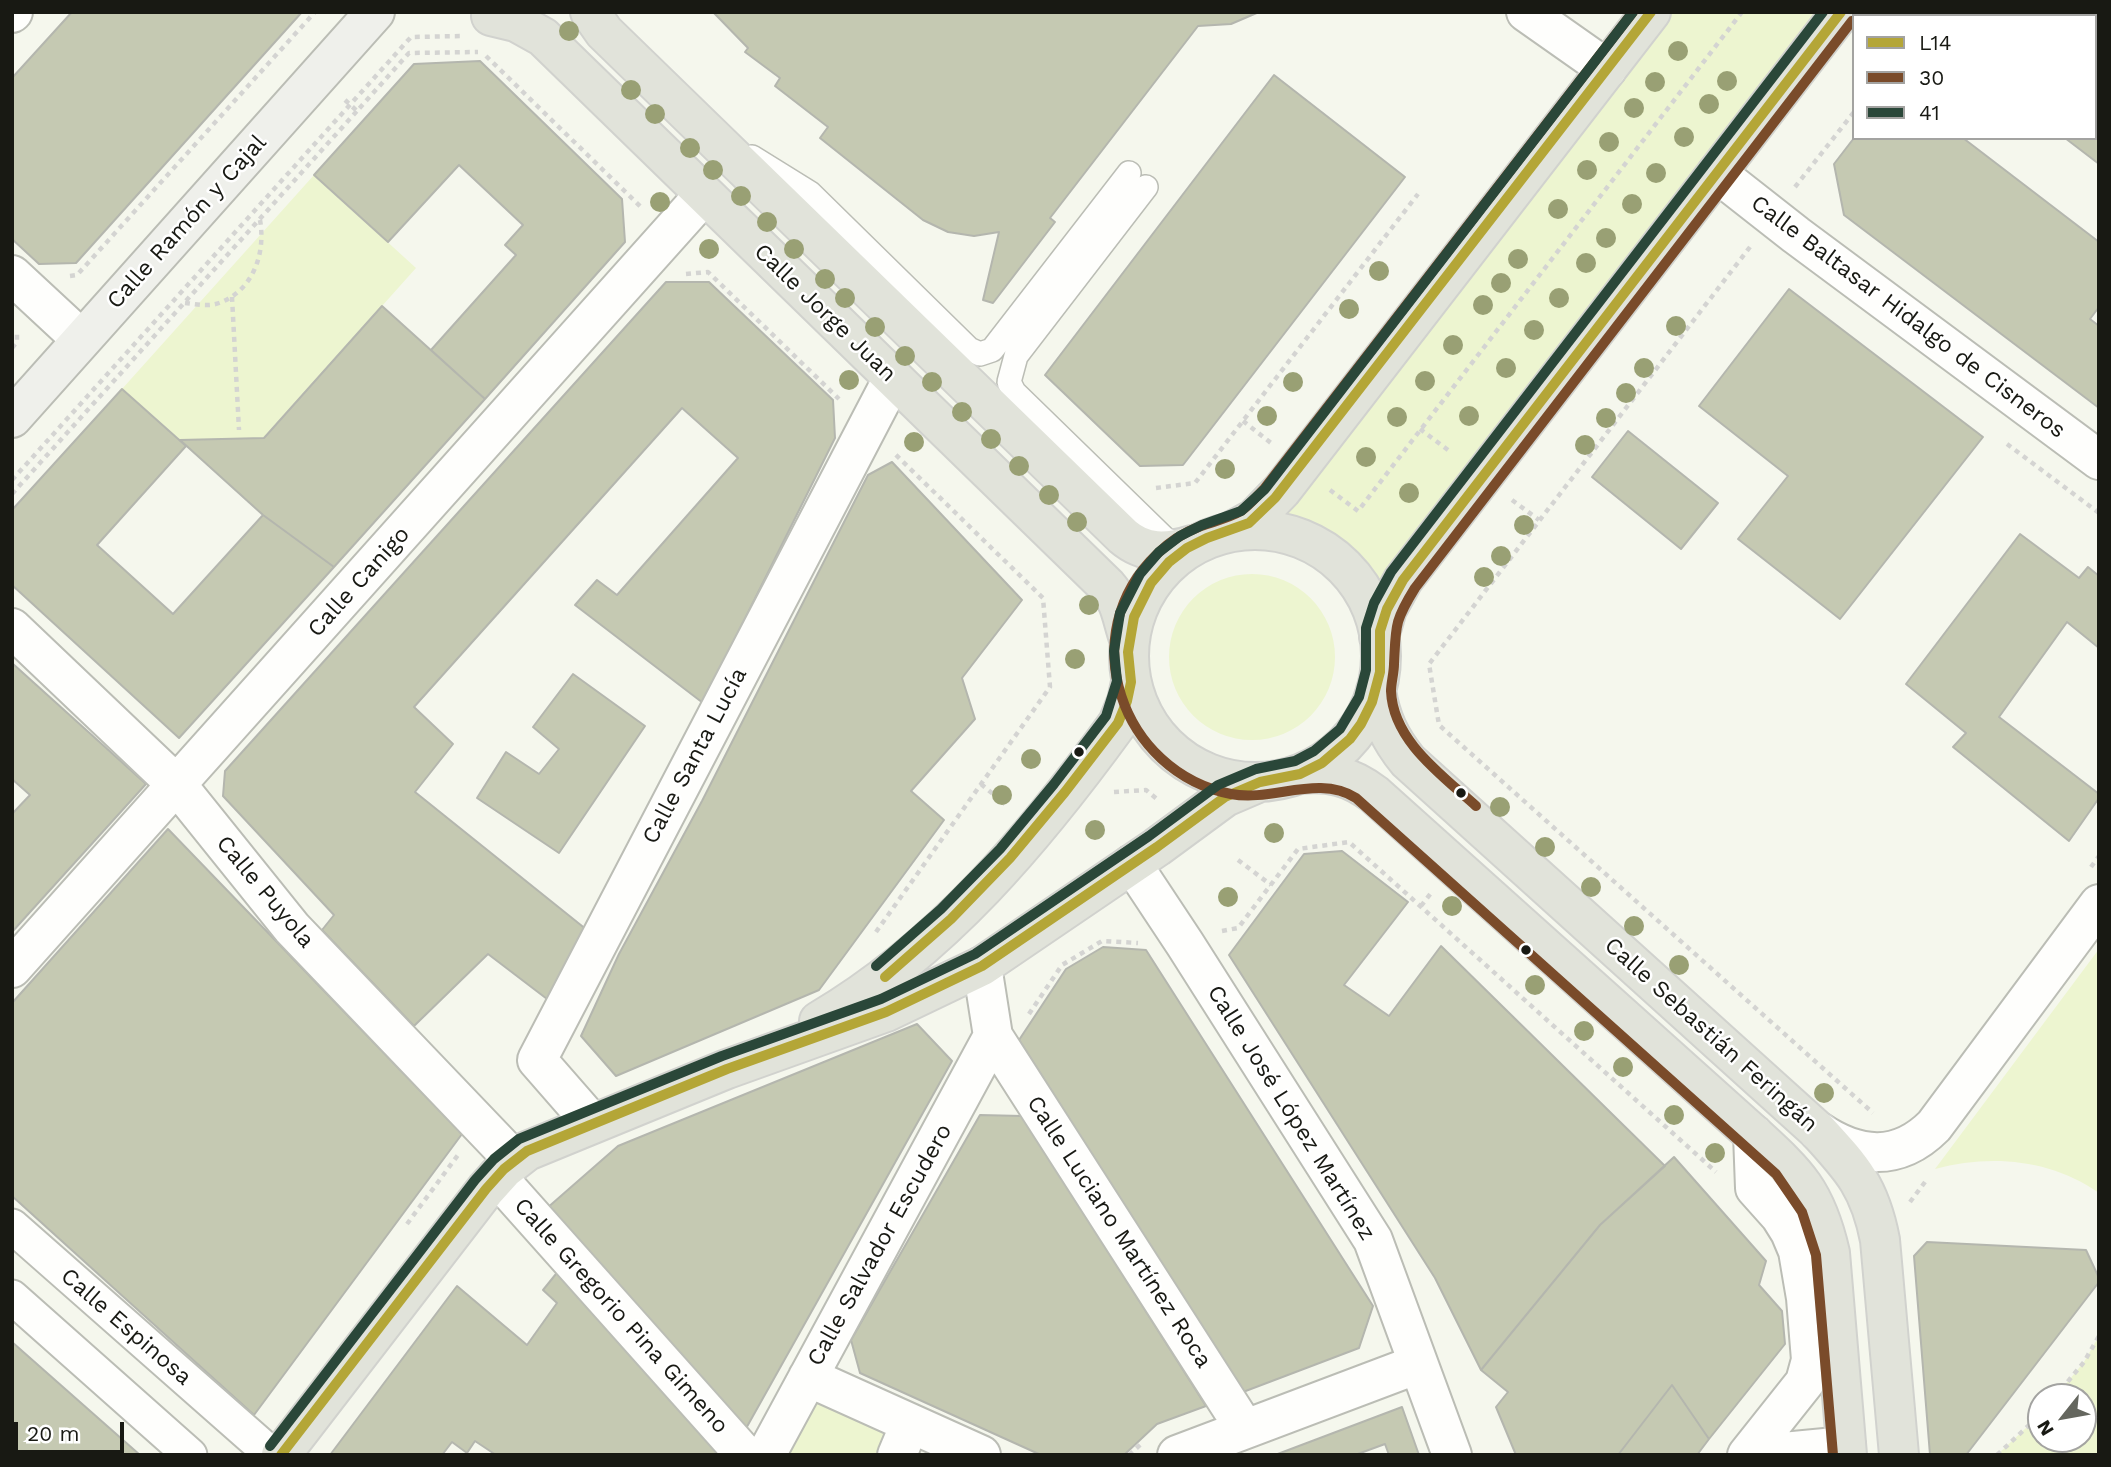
<!DOCTYPE html>
<meta charset="utf-8">
<style>
body{margin:0}
#map{position:relative;width:2111px;height:1467px;overflow:hidden;background:#f5f7ed;font-family:"Work Sans",sans-serif}
canvas{display:block}
.frame{position:absolute;inset:0;border:14px solid #181913;pointer-events:none}
.legend{position:absolute;left:1852px;top:14px;width:245px;height:126px;box-sizing:border-box;background:#fff;border:2px solid #a3a3a1;margin:0;padding:9px 12px;list-style:none;font-size:21px;color:#181913}
.legend li{display:flex;align-items:center;gap:14px;height:35px}
.legend b{width:35px;border:2px solid #a3a3a1}
.north{position:absolute;left:2027px;top:1383px;width:70px;height:70px;box-sizing:border-box;background:#fff;border:2px solid #a3a3a1;border-radius:50%;rotate:239deg;font-size:19px;font-weight:700;line-height:28px;text-align:center;color:#181913}
.north::after{content:'';display:block;margin:auto;width:24px;height:32px;background:#65675f;clip-path:polygon(50% 0,100% 100%,50% 72%,0 100%)}
.scale{position:absolute;left:14px;top:1422px;width:110px;height:32px;box-sizing:border-box;border:4px solid #181913;border-top:0;padding-left:9px;font-size:21px;line-height:24px;white-space:nowrap;color:#181913;-webkit-text-stroke:5px #fff;paint-order:stroke}
</style>
<div id="map">
<canvas width="2111" height="1467"></canvas>
<div class="frame"></div>
<ul class="legend">
<li><b style="height:9px;background:#b4a637"></b>L14</li>
<li><b style="height:9px;background:#7a4b2a"></b>30</li>
<li><b style="height:9px;background:#2a4739"></b>41</li>
</ul>
<div class="north">N</div>
<div class="scale">20 m</div>
</div>
<script>
const c = document.querySelector('canvas').getContext('2d');
c.lineJoin = 'round';
function paint(path, color) { c.fillStyle = color; c.fill(path, 'evenodd'); }
function strokePath(path, color, width, dash) { c.strokeStyle = color; c.lineWidth = width; c.lineCap = dash ? 'butt' : 'round'; c.setLineDash(dash || []); c.stroke(path); }
function write(font, color, halo, rows, align = 'center') {
  c.font = font + ' "Work Sans",sans-serif'; c.lineWidth = 5; c.setLineDash([]); c.textBaseline = 'middle'; c.strokeStyle = halo; c.fillStyle = color; for (const [text, x, y, turn = 0] of rows) {
    c.save(); c.translate(x, y); c.rotate((+turn || 0) * Math.PI / 180); c.textAlign = isNaN(turn) ? turn : align; if (halo) c.strokeText(text, 0, 0); c.fillText(text, 0, 0); c.restore();
  }
}
const green = new Path2D(`
 M1651 12H1841L1374 613C1352 567 1322 538 1270 530Z
 M314 175 416 268 264 438 180 440 122 389Z
 M1169 657a83 83 0 1 1 166 0a83 83 0 1 1-166 0Z
 M2099 949V1193C2051 1159 1990 1154 1935 1169Z
 M2099 1336V1455H1997L2041 1414V1439H2083V1397H2055L2084 1362Z
 M811 1393 888 1428 876 1455H783Z`);
const building = new Path2D(`
 M72 12H302L76 263 39 264 12 239V78Z
 M713 12H1259L1231 24 1198 26 1050 218 1055 222 993 303 983 300 999 232 974 236 948 232 923 220 820 138 828 127 775 86 780 78 745 52 748 48Z
 M1951 12H1997L1994 16H1949Z
 M2039 12H2098L2099 52 2096 56 2095 16H2043Z
 M2095 56 2099 59V164L2065 138H2095Z
 M480 61 622 199 625 242 485 399 431 350 516 255 505 245 523 225 459 165 388 242 314 175 414 64Z
 M1274 75 1405 177 1183 465 1140 466 1045 375Z
 M1854 138H1963L2099 242V307L2090 319 2099 326V408L1844 215 1834 164Z
 M666 282H709L833 400 835 438 703 703 575 605 597 580 617 595 738 458 682 408 414 707 453 744 415 792 587 930 547 999 488 954 414 1026 322 930 334 915 223 796 225 771Z
 M1789 289 1983 437 1840 619 1738 539 1788 476 1699 406Z
 M382 306 485 399 334 567 263 515 180 440 264 438Z
 M122 389 186 446 97 545 173 614 263 515 334 567 179 738 12 585V510Z
 M1628 431 1718 503 1681 549 1592 477Z
 M892 462 1022 600 962 678 975 719 911 791 944 820 819 990 616 1076 581 1036 619 954 702 801 868 475Z
 M2020 534 2079 578 2088 567 2099 576V648L2067 622 1999 717 2099 794V798L2069 841 1953 747 1966 733 1906 684Z
 M12 663 146 784 12 932Z
 M573 674 645 726 559 853 477 798 506 752 539 774 559 749 533 727Z
 M12 779 30 795 12 814Z
 M168 829 462 1134 254 1415 12 1196V1003Z
 M1342 851 1408 902 1344 985 1389 1016 1441 946 1665 1166 1600 1225 1481 1370 1435 1278 1229 955 1304 854Z
 M1103 947 1146 950 1373 1306 1359 1348 1243 1392 1019 1040 1066 969Z
 M917 1024 952 1061 744 1432 546 1209 618 1146Z
 M980 1115 1022 1116 1206 1406 1157 1424 1124 1455H1041L860 1373 851 1340Z
 M1674 1157 1766 1261 1759 1285 1782 1311 1785 1344 1709 1439 1672 1385 1618 1455H1516L1496 1407 1508 1392 1481 1370 1600 1225Z
 M1927 1242 2086 1250 2099 1278V1282L1966 1455H1930L1914 1256Z
 M560 1269 722 1455H496L475 1441 467 1453 452 1442 442 1455H330L457 1286 527 1345 557 1303 543 1290Z
 M12 1342 140 1455H12Z
 M1672 1385 1709 1439 1697 1455H1618Z
 M1402 1407 1419 1455H1389L1385 1444 1355 1455H1275Z`);
const path = new Path2D(`
 M1928 16 1931 12
 M486 56 642 208
 M345 100 357 111 409 53 478 52
 M1795 187 1854 112
 M1750 247 1429 664 1439 725 1873 1113
 M686 274 708 272 839 399
 M70 276 77 275 315 12
 M232 297 239 430
 M185 303C196 304 208 307 219 303 253 291 266 253 260 220
 M12 348 17 342V333
 M1243 421 1271 443
 M1420 429 1452 453
 M2007 444 2099 513
 M12 480 411 37 462 36
 M1156 488 1195 483 1418 194
 M1330 490 1358 511 1742 12
 M12 494 357 111
 M1512 500 1539 520
 M981 784 1005 804
 M1114 792 1146 790 1158 800
 M1238 860 1271 885
 M2091 867 2099 856
 M1421 906 1431 893
 M1222 931 1238 928 1298 849 1349 842 1716 1172
 M876 932 1050 687 1043 598 895 454
 M1029 1014 1062 965 1102 941 1138 943
 M1910 1202 1928 1178
 M407 1224 458 1155
 M2055 1397 2084 1362 2099 1336
 M1129 1455 1141 1444
 M1997 1455 2041 1414`);
const service = new Path2D(`
 M752 157 810 193 969 349 980 354 992 350 1129 173
 M1146 187 1016 356 1009 382 1014 392 1165 539 1181 546`);
const pedestrian = new Path2D(`
 M12 1226 272 1455
 M12 1297 190 1455`);
const minor = new Path2D(`
 M1526 12 1607 69
 M12 13 13 12
 M1717 173 1796 235 2099 460
 M12 275 81 339
 M12 628 177 785 292 928 514 1160
 M1132 864 1185 944 1373 1240 1452 1455
 M982 966 993 1036 1245 1429
 M12 968 704 195
 M592 1123 537 1060 893 378
 M1818 1131C1858 1158 1898 1162 1934 1126L2099 904
 M497 1177 745 1455
 M808 1377 981 1455
 M766 1455 993 1036
 M897 1455 910 1424
 M1177 1455 1418 1364
 M1747 1455 1805 1382 1811 1360 1806 1298 1798 1251 1790 1232 1780 1216 1755 1188 1753 1134
 M1752 1455 1846 1446`);
const secondary = new Path2D(`
 M12 418 375 12`);
const primary = new Path2D(`
 M590 12 604 32 1123 536C1144 554 1167 553 1192 545
 M491 16 516 22 543 37 1107 586C1121 602 1122 619 1129 639
 M1129 656a126 126 0 1 1 252 0a126 126 0 1 1-252 0Z
 M1234 530 1254 519 1282 490 1651 12
 M1379 637 1387 609 1403 580 1841 12
 M1376 690C1380 718 1390 739 1408 761L1818 1131C1853 1169 1870 1188 1880 1240L1899 1455
 M1300 774C1329 771 1350 776 1374 794L1753 1134C1798 1175 1816 1192 1830 1253L1847 1455
 M819 1021C942 949 1035 837 1118 723L1127 701 1131 682
 M281 1455 486 1189 504 1169 527 1151 727 1069 886 1012 982 966 1157 847 1225 797 1260 782`);
const bus1 = new Path2D(`
 M885 977 951 919 1010 858 1065 792 1118 723 1127 701 1131 682 1128 652 1134 617 1151 583 1169 562 1187 548 1207 538 1249 523 1275 498 1651 12
 M281 1455 486 1189 504 1169 527 1151 727 1069 886 1012 982 966 1157 847 1225 797 1260 782 1300 774 1322 763 1350 739 1361 724 1372 702 1380 672V631L1387 609 1403 580 1841 12`);
const bus2 = new Path2D(`
 M1633 12 1264 489C1257 496 1250 505 1241 511 1229 518 1215 521 1201 526 1185 532 1169 542 1157 554 1073 634 1121 772 1231 794 1273 802 1318 774 1356 798L1776 1174 1802 1212 1816 1255 1833 1455
 M1476 806C1442 775 1393 741 1391 691 1391 683 1394 673 1394 664 1396 626 1394 622 1415 588L1852 21`);
const bus3 = new Path2D(`
 M876 966 941 909 1000 849 1054 784 1106 716 1117 681 1114 651 1120 613 1140 574 1159 552 1180 536 1202 525 1241 511 1265 489 1633 12
 M270 1446 475 1180 494 1159 519 1139 722 1056 881 999 975 954 1149 836 1218 785 1256 769 1295 761 1314 751 1340 729 1359 697 1366 670V628L1374 603 1391 572 1823 12`);
const trees = [
 [569,31],
 [1678,51],
 [1727,81],
 [1655,82],
 [631,90],
 [1709,104],
 [1634,108],
 [655,114],
 [1684,137],
 [1609,142],
 [690,148],
 [713,170],
 [1587,170],
 [1656,173],
 [741,196],
 [660,202],
 [1632,204],
 [1558,209],
 [767,222],
 [1606,238],
 [709,249],
 [794,249],
 [1518,259],
 [1586,263],
 [1379,271],
 [825,279],
 [1501,283],
 [845,298],
 [1559,298],
 [1483,305],
 [1349,309],
 [1676,326],
 [875,327],
 [1534,330],
 [1453,345],
 [905,356],
 [1506,368],
 [1644,368],
 [849,380],
 [1425,381],
 [932,382],
 [1293,382],
 [1626,393],
 [962,412],
 [1267,416],
 [1469,416],
 [1397,417],
 [1606,418],
 [991,439],
 [914,442],
 [1585,445],
 [1366,457],
 [1019,466],
 [1225,469],
 [1409,493],
 [1049,495],
 [1077,522],
 [1524,525],
 [1501,556],
 [1484,577],
 [1089,605],
 [1075,659],
 [1031,759],
 [1002,795],
 [1500,807],
 [1095,830],
 [1274,833],
 [1545,847],
 [1591,887],
 [1228,897],
 [1452,906],
 [1634,926],
 [1679,965],
 [1535,985],
 [1584,1031],
 [1623,1067],
 [1824,1093],
 [1674,1115],
 [1715,1153]
];
const markers = [
 [1079,752,6,"#181913"],
 [1461,793,6,"#181913"],
 [1526,950,6,"#181913"]
];
const streetNames = [
 ["Calle Ramón y Cajal",187,222,-48],
 ["Calle Jorge Juan",825,313,44],
 ["Calle Baltasar Hidalgo de Cisneros",1908,317,37],
 ["Calle Canigo",359,582,-48],
 ["Calle Santa Lucía",695,756,-62],
 ["Calle Puyola",265,892,50],
 ["Calle Sebastián Feringán",1711,1035,42],
 ["Calle José López Martínez",1291,1113,58],
 ["Calle Luciano Martínez Roca",1119,1232,57],
 ["Calle Salvador Escudero",880,1245,-61],
 ["Calle Gregorio Pina Gimeno",621,1316,48],
 ["Calle Espinosa",126,1327,41]
];
paint(green, '#edf5d0');
paint(building, '#c5c9b2');
strokePath(building, '#b4b6ae', 2);
strokePath(service, '#bbbdb5', 26);
strokePath(pedestrian, '#bbbdb5', 37);
strokePath(minor, '#bbbdb5', 42);
strokePath(secondary, '#bbbdb5', 42);
strokePath(primary, '#d1d2ce', 42);
strokePath(path, '#d4d4d2', 4.5, [5, 5]);
strokePath(service, '#fefefc', 23);
strokePath(pedestrian, '#fefefc', 33);
strokePath(minor, '#fefefc', 38);
strokePath(secondary, '#eff0eb', 38);
strokePath(primary, '#e1e3da', 38);
strokePath(bus1, '#b4a637', 10);
strokePath(bus2, '#7a4b2a', 10);
strokePath(bus3, '#2a4739', 10);
c.fillStyle = '#99a074';
for (const [x, y] of trees) { c.beginPath(); c.arc(x, y, 10, 0, 2 * Math.PI); c.fill(); }
for (const [x, y, r, color] of markers) { const dot = new Path2D(); dot.arc(x, y, r, 0, 2 * Math.PI); c.fillStyle = color; c.fill(dot); strokePath(dot, '#fff', 2.5); }
write('23px', '#181913', '#fff', streetNames);
</script>
